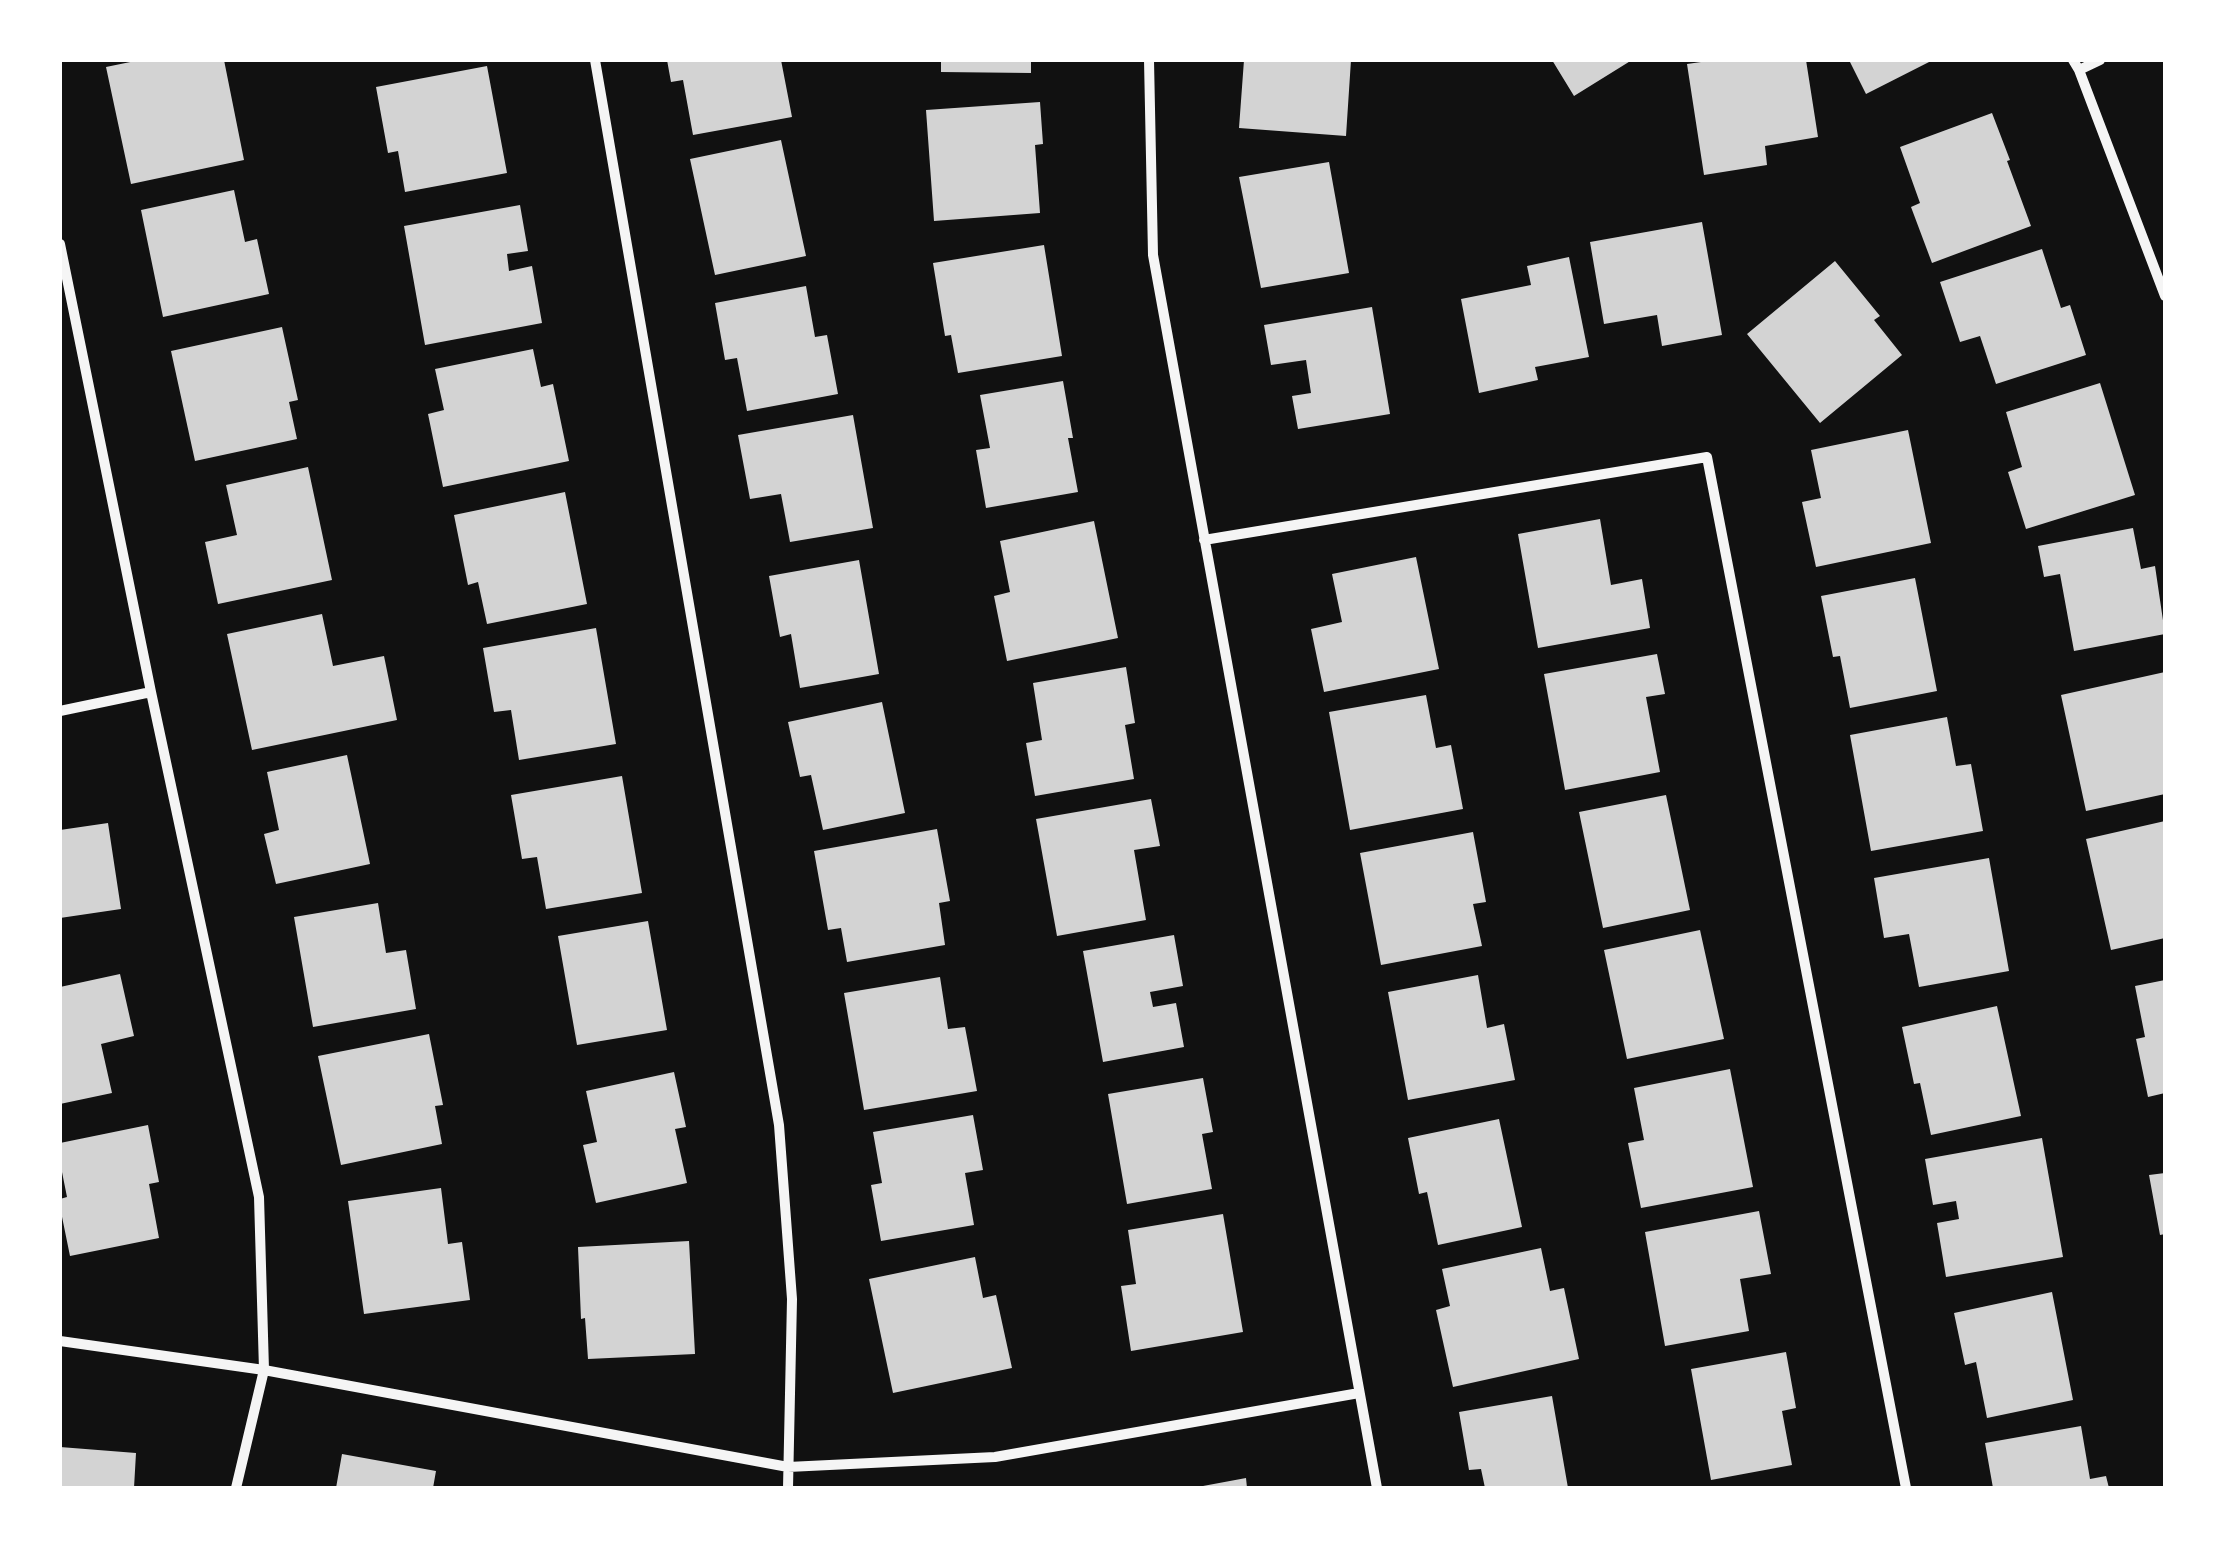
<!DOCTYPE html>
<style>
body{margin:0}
#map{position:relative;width:2225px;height:1548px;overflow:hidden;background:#111;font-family:"Work Sans",sans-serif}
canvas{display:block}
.frame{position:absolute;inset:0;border:62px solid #fff;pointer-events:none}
</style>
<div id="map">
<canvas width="2225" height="1548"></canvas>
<div class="frame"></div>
</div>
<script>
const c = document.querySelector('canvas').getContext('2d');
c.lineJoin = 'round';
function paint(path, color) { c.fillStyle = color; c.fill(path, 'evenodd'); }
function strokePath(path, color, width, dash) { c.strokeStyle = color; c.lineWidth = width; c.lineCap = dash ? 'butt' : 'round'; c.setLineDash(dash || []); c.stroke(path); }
const building = new Path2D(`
 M140 60H224L244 160 131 184 106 67Z
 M667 60H781L792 117 693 135 683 80 671 82Z
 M941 60H1031V73L941 72Z
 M1244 60H1351L1346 136 1239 128Z
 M1552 60H1632L1574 96Z
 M1715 60H1806L1818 137 1765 146 1767 165 1704 175 1687 64Z
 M1849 60H1933L1866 94Z
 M487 66 507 173 405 192 398 151 388 153 376 87Z
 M1040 102 1043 144 1035 145 1040 213 934 221 926 110Z
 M1992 113 2010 160 2007 161 2031 226 1932 263 1911 207 1920 203 1900 147Z
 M781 140 806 256 715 275 690 159Z
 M1329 162 1349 273 1261 288 1239 177Z
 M234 190 245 242 257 239 269 294 163 317 141 210Z
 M520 205 528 251 507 254 509 271 532 266 542 323 425 345 404 226Z
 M1702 222 1722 335 1662 346 1657 315 1604 324 1590 242Z
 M1044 245 1062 356 958 373 951 335 945 336 933 263Z
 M2042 249 2061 308 2070 305 2086 355 1996 384 1980 336 1960 342 1940 282Z
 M1569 257 1589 357 1535 367 1538 380 1479 393 1461 299 1531 285 1527 266Z
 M1835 261 1880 316 1874 320 1902 355 1820 423 1747 334Z
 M806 286 815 337 827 335 838 394 747 411 737 358 725 360 715 303Z
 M1372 307 1390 414 1298 429 1292 396 1311 393 1306 360 1271 365 1264 325Z
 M282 327 298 400 289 402 297 439 195 461 171 351Z
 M533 349 541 387 553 384 569 461 443 487 428 414 444 410 435 369Z
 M1063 381 1073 438H1068L1078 492 986 508 976 450 990 448 980 395Z
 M2100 383 2135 495 2026 529 2008 472 2022 467 2006 412Z
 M853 415 873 528 790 542 781 494 750 499 738 435Z
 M1908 430 1931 543 1816 567 1802 502 1821 498 1811 450Z
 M308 467 332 580 218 604 205 542 237 535 226 485Z
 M565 492 587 604 487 624 478 582 468 585 454 515Z
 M1600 519 1611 585 1642 579 1650 628 1538 648 1518 534Z
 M1094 521 1118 638 1007 661 994 596 1010 592 1000 541Z
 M2133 528 2141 569 2155 566 2165 634 2074 651 2060 574 2044 577 2038 546Z
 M1416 557 1439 669 1324 692 1311 629 1342 622 1332 574Z
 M859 560 879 674 800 688 791 634 780 637 769 576Z
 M1915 578 1937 691 1850 708 1840 656 1833 657 1821 596Z
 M322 614 333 666 384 656 397 720 252 750 227 634Z
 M596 628 616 744 519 760 511 710 494 712 483 648Z
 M1657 654 1665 694 1646 697 1660 772 1565 790 1544 674Z
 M1126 667 1135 723 1125 725 1134 779 1035 796 1026 743 1042 740 1033 683Z
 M2165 672V794L2086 811 2061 695Z
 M1426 695 1436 748 1451 745 1463 809 1350 830 1329 712Z
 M882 702 905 813 823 830 811 775 800 777 788 722Z
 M1947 717 1956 766 1971 764 1983 831 1871 851 1850 735Z
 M347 755 370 864 276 884 264 834 279 830 267 772Z
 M622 776 642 893 546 909 537 857 522 859 511 795Z
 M1666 795 1690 910 1603 928 1579 812Z
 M1151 799 1160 846 1134 850 1146 920 1057 936 1036 819Z
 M2165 821V938L2111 950 2086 839Z
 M108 823 121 909 60 918V830Z
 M937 829 950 901 939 903 945 945 847 962 841 928 828 930 814 851Z
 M1473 832 1486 902 1473 904 1482 946 1381 965 1360 853Z
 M1989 858 2009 971 1919 987 1909 934 1884 938 1874 878Z
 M378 903 386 953 406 950 416 1009 313 1027 294 917Z
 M648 921 667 1030 577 1045 558 936Z
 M1700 930 1724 1039 1627 1059 1604 950Z
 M1174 935 1183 986 1150 992 1153 1007 1176 1003 1184 1047 1103 1062 1083 951Z
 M120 974 134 1036 101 1044 112 1093 60 1104V987Z
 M1478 975 1487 1028 1504 1024 1515 1080 1408 1100 1388 992Z
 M940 977 948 1029 965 1027 977 1091 864 1110 844 993Z
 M2165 980V1093L2148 1097 2136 1039 2145 1037 2135 986Z
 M1997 1006 2021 1116 1931 1135 1920 1083 1914 1084 1902 1027Z
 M429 1034 443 1105 435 1106 442 1144 341 1165 318 1056Z
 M1730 1069 1753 1187 1641 1208 1628 1143 1644 1140 1634 1088Z
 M674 1072 686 1127 675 1129 687 1183 596 1203 583 1145 597 1142 586 1091Z
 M1203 1078 1213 1132 1202 1134 1212 1189 1127 1204 1108 1094Z
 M973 1115 983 1170 965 1173 974 1225 881 1241 871 1185 882 1183 873 1132Z
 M1499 1119 1522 1227 1438 1245 1427 1192 1419 1194 1408 1138Z
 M148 1125 159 1182 149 1184 159 1238 70 1256 60 1207V1199L67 1197 60 1162V1143Z
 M2042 1138 2063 1257 1946 1277 1937 1223 1959 1219 1956 1201 1933 1205 1925 1159Z
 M2165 1173V1234L2160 1235 2149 1175Z
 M441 1188 448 1244 462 1242 470 1300 364 1314 348 1201Z
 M1759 1211 1771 1274 1740 1279 1749 1331 1665 1346 1645 1232Z
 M1223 1214 1243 1332 1131 1351 1121 1286 1136 1284 1128 1230Z
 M689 1241 695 1354 588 1359 585 1318 581 1319 578 1247Z
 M1541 1248 1550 1291 1564 1288 1579 1359 1453 1387 1436 1310 1450 1306 1442 1269Z
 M975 1257 983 1298 996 1295 1012 1368 893 1393 869 1279Z
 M2052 1292 2073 1400 1987 1418 1976 1362 1965 1365 1954 1313Z
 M1786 1352 1796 1408 1782 1411 1792 1465 1711 1480 1691 1369Z
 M1552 1396 1568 1488H1485L1481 1469 1469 1470 1459 1412Z
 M2081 1426 2090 1479 2106 1476 2109 1488H1993L1985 1443Z
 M60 1447 136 1453 134 1488H60Z
 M342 1454 436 1471 433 1488H336Z
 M1246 1478 1247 1488H1204L1203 1486Z`);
const minor = new Path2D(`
 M595 60 779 1125 792 1299 788 1488
 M1149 60 1153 255 1377 1488
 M2073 60 2079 70 2165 296
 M2079 70 2100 60
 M60 244 151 692 259 1197 264 1370 236 1488
 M1204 540 1707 457 1906 1488
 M60 711 151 692
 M60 1341 264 1370 788 1467 995 1457 1359 1393`);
paint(building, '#d3d3d3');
strokePath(minor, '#f5f5f5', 10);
</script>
